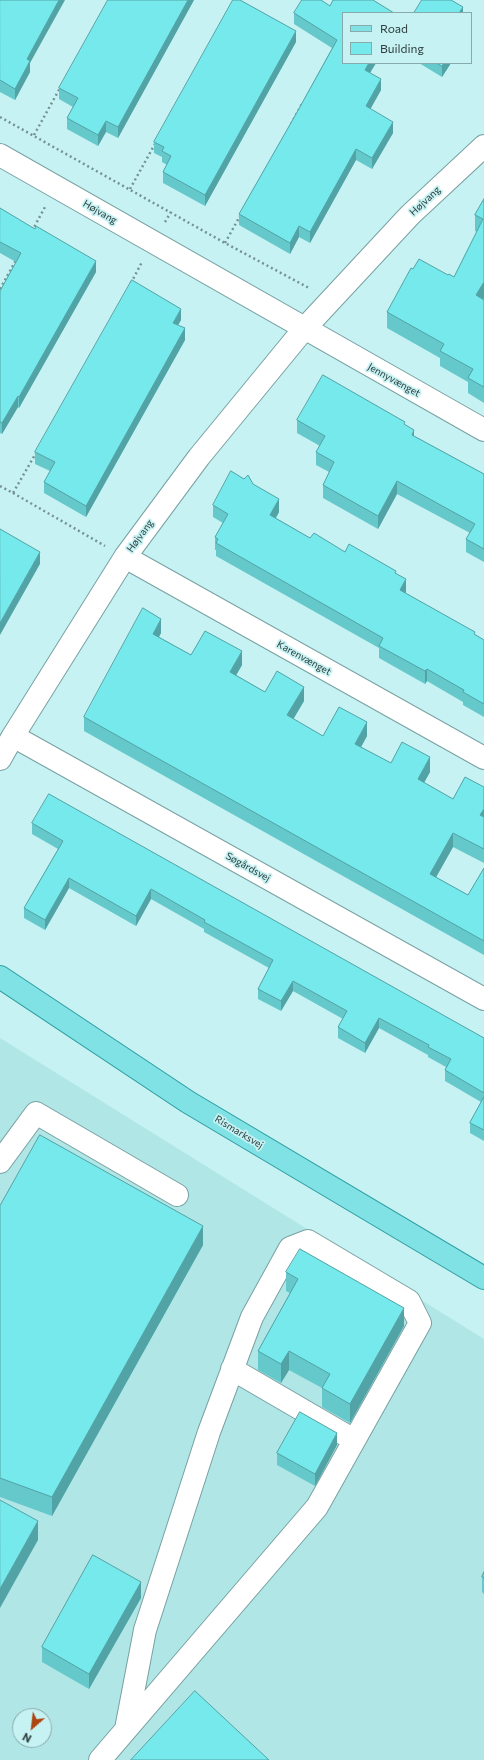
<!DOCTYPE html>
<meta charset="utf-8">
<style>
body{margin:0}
#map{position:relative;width:484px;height:1760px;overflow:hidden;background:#c7f2f3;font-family:Commissioner,sans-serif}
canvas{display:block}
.legend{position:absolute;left:342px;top:12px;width:130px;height:52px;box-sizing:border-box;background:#c7f2f3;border:1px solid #89aaab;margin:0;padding:5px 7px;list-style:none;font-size:12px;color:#2d3e3e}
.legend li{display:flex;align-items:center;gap:8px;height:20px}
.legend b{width:20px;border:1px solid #89aaab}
.north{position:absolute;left:12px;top:1708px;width:40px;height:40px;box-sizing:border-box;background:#c7f2f3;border:1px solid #89aaab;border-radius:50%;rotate:208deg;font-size:11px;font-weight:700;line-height:16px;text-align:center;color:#2d3e3e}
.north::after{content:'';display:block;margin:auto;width:14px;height:18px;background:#ab4713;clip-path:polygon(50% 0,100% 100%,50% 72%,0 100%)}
</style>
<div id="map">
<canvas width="484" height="1760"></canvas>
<ul class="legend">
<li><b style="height:5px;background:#80e2e5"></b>Road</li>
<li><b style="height:11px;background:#75e9ec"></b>Building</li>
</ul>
<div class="north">N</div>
</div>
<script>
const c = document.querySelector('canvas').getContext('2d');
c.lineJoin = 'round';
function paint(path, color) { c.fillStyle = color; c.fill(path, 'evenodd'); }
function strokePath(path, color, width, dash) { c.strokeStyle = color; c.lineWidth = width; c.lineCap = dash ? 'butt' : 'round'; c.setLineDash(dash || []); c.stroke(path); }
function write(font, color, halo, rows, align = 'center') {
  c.font = font + ' Commissioner,sans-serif'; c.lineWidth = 3.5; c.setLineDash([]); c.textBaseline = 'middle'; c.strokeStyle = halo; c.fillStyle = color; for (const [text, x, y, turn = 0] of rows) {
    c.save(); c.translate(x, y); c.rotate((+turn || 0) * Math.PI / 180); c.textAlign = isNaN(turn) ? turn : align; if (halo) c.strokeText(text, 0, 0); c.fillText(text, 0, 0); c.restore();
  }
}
const built = new Path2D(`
 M0 1038 484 1339V1760H0ZM20 1716H44V1740H20Z`);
const path = new Path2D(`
 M0 117 225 243 309 288
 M291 124 303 102
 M34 135 60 88
 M130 189 156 142
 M165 222 171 212
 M32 231 45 207
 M225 243 240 216
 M131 283 142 262
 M0 289 16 260
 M0 486 13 493 36 453
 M13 493 105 546`);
const minor = new Path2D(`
 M0 155 484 430
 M125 557 484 758
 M13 736 484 999
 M0 759 13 736 125 557 199 457 304 329 410 215 484 146
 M0 1162 36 1113 177 1195
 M232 1369 354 1440
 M100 1760 317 1507 420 1323 409 1301 308 1241 290 1248 252 1317 209 1432 145 1630 126 1729`);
const major = new Path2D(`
 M0 977 188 1102 484 1278`);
const wall = new Path2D(`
 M0 0 30 63V72L15 100 0 92Z
 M194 0 118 138 106 132 98 146 67 129V118L73 107 59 99V88Z
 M330 6 343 63H376L370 73 381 90 370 109 393 133 372 169 356 160 310 243 299 237 290 254 239 225V214L296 114 332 48 294 24V13Z
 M296 42 205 206 163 183V172L167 165 162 162V157L154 153V142Z
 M419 63H451L442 77Z
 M484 199V298L483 299 484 300V403L468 393V382L440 366V358L387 328V312L413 269 454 277 477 232 475 231V215Z
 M0 208 96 272 19 408 18 407 2 434 0 433V291L16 262 0 253Z
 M181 320 178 325 185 340 86 517 44 493V482L50 471 35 464V452Z
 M297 420 405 425 414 436 484 474V562L466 552V539L470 533 397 494 378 529 323 498V485L329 472 316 465V452L320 446 297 433Z
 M253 484 279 512 276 518 310 538 345 552 396 573 406 592V593L484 640V717L463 705V702L427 681 425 684 379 658V648L216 556V550H215V537L223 523 213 517V505Z
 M161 633 159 637 191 655 242 665 236 675 265 692 304 701 293 719 323 736H367L361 747 391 763 430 772 424 783 453 799 484 787V863L453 847 436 877 468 895 484 868V955L84 731V717Z
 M32 823 484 1038V1141L470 1133V1123L481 1102 445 1081V1070L446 1067 428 1057V1055L379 1028 365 1053 338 1038V1027L343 1019 293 991 281 1011 258 999V989L269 968 204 932V929L151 899 136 926 69 888 45 930 24 918V908L58 849 32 834Z
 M0 1206 203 1245 52 1516 0 1497Z
 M286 1272 404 1326 350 1423 322 1407V1388L289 1370 281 1383 258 1370V1351L290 1293 286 1291Z
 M337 1445 315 1486 277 1465V1453Z
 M484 1572V1594L482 1592V1577Z
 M141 1598 89 1689 42 1662V1647Z`);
const shadedWall = new Path2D(`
 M59 0H65L30 63V72L15 100V89L27 59Z
 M188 0H194L118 138V127Z
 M463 7V13H459Z
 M296 31V42L205 206V195Z
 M369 63H376L365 81V70Z
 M444 63H451L442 77V66Z
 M381 79V90L366 117V106Z
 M106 121V132L98 146V135Z
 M393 122V133L372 169V158Z
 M356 149V160L310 243V232Z
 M299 226V237L290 254V243Z
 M96 261V272L19 408V397Z
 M484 282V298L476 311V295Z
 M181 309V320L173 334V323Z
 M185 328V340L86 517V506Z
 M18 396V407L2 434V423Z
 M414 430V443L412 435Z
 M397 481V494L378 529V516Z
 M279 499V512L270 528V515Z
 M40 552V564L0 635V623Z
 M406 579V592L400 603V590Z
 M161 619V633L153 648V634Z
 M242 651V665L230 686V672Z
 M427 669V681L425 684V671Z
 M304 687V701L287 730V715Z
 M367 722V736L355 758V744Z
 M430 757V772L418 793V779Z
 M484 809V823L480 815Z
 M453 833V847L430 888V874Z
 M69 878V888L45 930V920Z
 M151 889V899L136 926V916Z
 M293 981V991L281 1011V1001Z
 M379 1018V1028L365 1053V1043Z
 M203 1226V1245L52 1516V1497Z
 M404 1308V1326L350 1423V1404Z
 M289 1351V1370L281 1383V1364Z
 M337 1433V1445L315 1486V1474Z
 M38 1521V1540L0 1608V1589Z
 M141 1582V1598L89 1689V1674Z`);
const building = new Path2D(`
 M0 0H59L27 59 30 61 15 89 0 80Z
 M108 0H188L118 127 106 121 98 135 67 118 78 98 59 88Z
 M233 0H240L296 31 205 195 163 172 171 156 162 151 164 147 154 142Z
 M302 0H321L330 6 333 0H373L394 13H343V63H369L365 70 381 79 366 106 393 122 372 158 356 149 310 232 299 226 290 243 239 214 296 114 337 40 294 13Z
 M422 0H451L463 7 459 13H414Z
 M437 63H444L442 66Z
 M484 199V282L476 295 484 300V387L468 378 473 369 440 351 444 344 387 312 411 268 413 269 419 259 448 275 449 274 454 277 483 219 475 215Z
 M0 208 35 229 36 226 96 261 19 397 18 396 2 423 0 422V291L21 253 0 242Z
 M132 280 181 309 173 323 185 328 86 506 44 482 55 462 35 452Z
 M323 375 405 422 404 424 414 430 412 435 484 474V549L466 539 475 524 397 481 378 516 323 485 334 462 316 452 325 436 297 420Z
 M231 471 244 479 248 475 253 484 279 499 270 515 310 538 314 533 345 552 349 544 396 571 395 573 406 579 400 590 475 632 474 634 484 640V704L463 692 464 690 427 669 425 671 379 646 383 638 216 543 218 539 215 537 228 514 213 505Z
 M0 529 40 552 0 623Z
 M143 608 161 619 153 634 191 655 205 631 242 651 230 672 265 692 277 671 304 687 287 715 323 736 339 707 367 722 355 744 391 763 402 742 430 757 418 779 453 799 465 777 484 787V809L480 815 484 817V849L453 833 430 874 468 895 484 868V941L84 717Z
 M49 794 484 1038V1093L445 1070 451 1059 428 1047 429 1045 379 1018 365 1043 338 1027 347 1011 293 981 281 1001 258 989 273 960 204 922 205 920 151 889 136 916 69 878 45 920 24 908 63 841 32 823Z
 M484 1097V1130L470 1123Z
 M40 1135 203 1226 52 1497 0 1478V1206Z
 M300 1249 404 1308 350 1404 322 1388 330 1374 289 1351 281 1364 258 1351 298 1279 286 1272Z
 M300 1412 337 1433 315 1474 277 1453Z
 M0 1500 38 1521 0 1589Z
 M93 1555 141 1582 89 1674 42 1647Z
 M484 1572V1578L482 1577Z
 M195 1691 269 1760H131Z`);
const streetNames = [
 ["Højvang",425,201,-43],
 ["Højvang",100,212,30],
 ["Jennyvænget",394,380,29],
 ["Højvang",140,536,-54],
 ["Karenvænget",304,658,29],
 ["Søgårdsvej",248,867,29],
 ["Rismarksvej",239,1132,31]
];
paint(built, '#b1e6e7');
strokePath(minor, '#78a1a2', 24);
strokePath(major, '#2c9c9f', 24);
strokePath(path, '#759293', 2.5, [2, 3]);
strokePath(minor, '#fff', 22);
strokePath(major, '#80e2e5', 22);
paint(wall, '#65c8cb');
paint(shadedWall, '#52a3a5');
paint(building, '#75e9ec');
strokePath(building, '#52a3a5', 1);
write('10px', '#2d3e3e', '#c7f2f3', streetNames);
</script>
